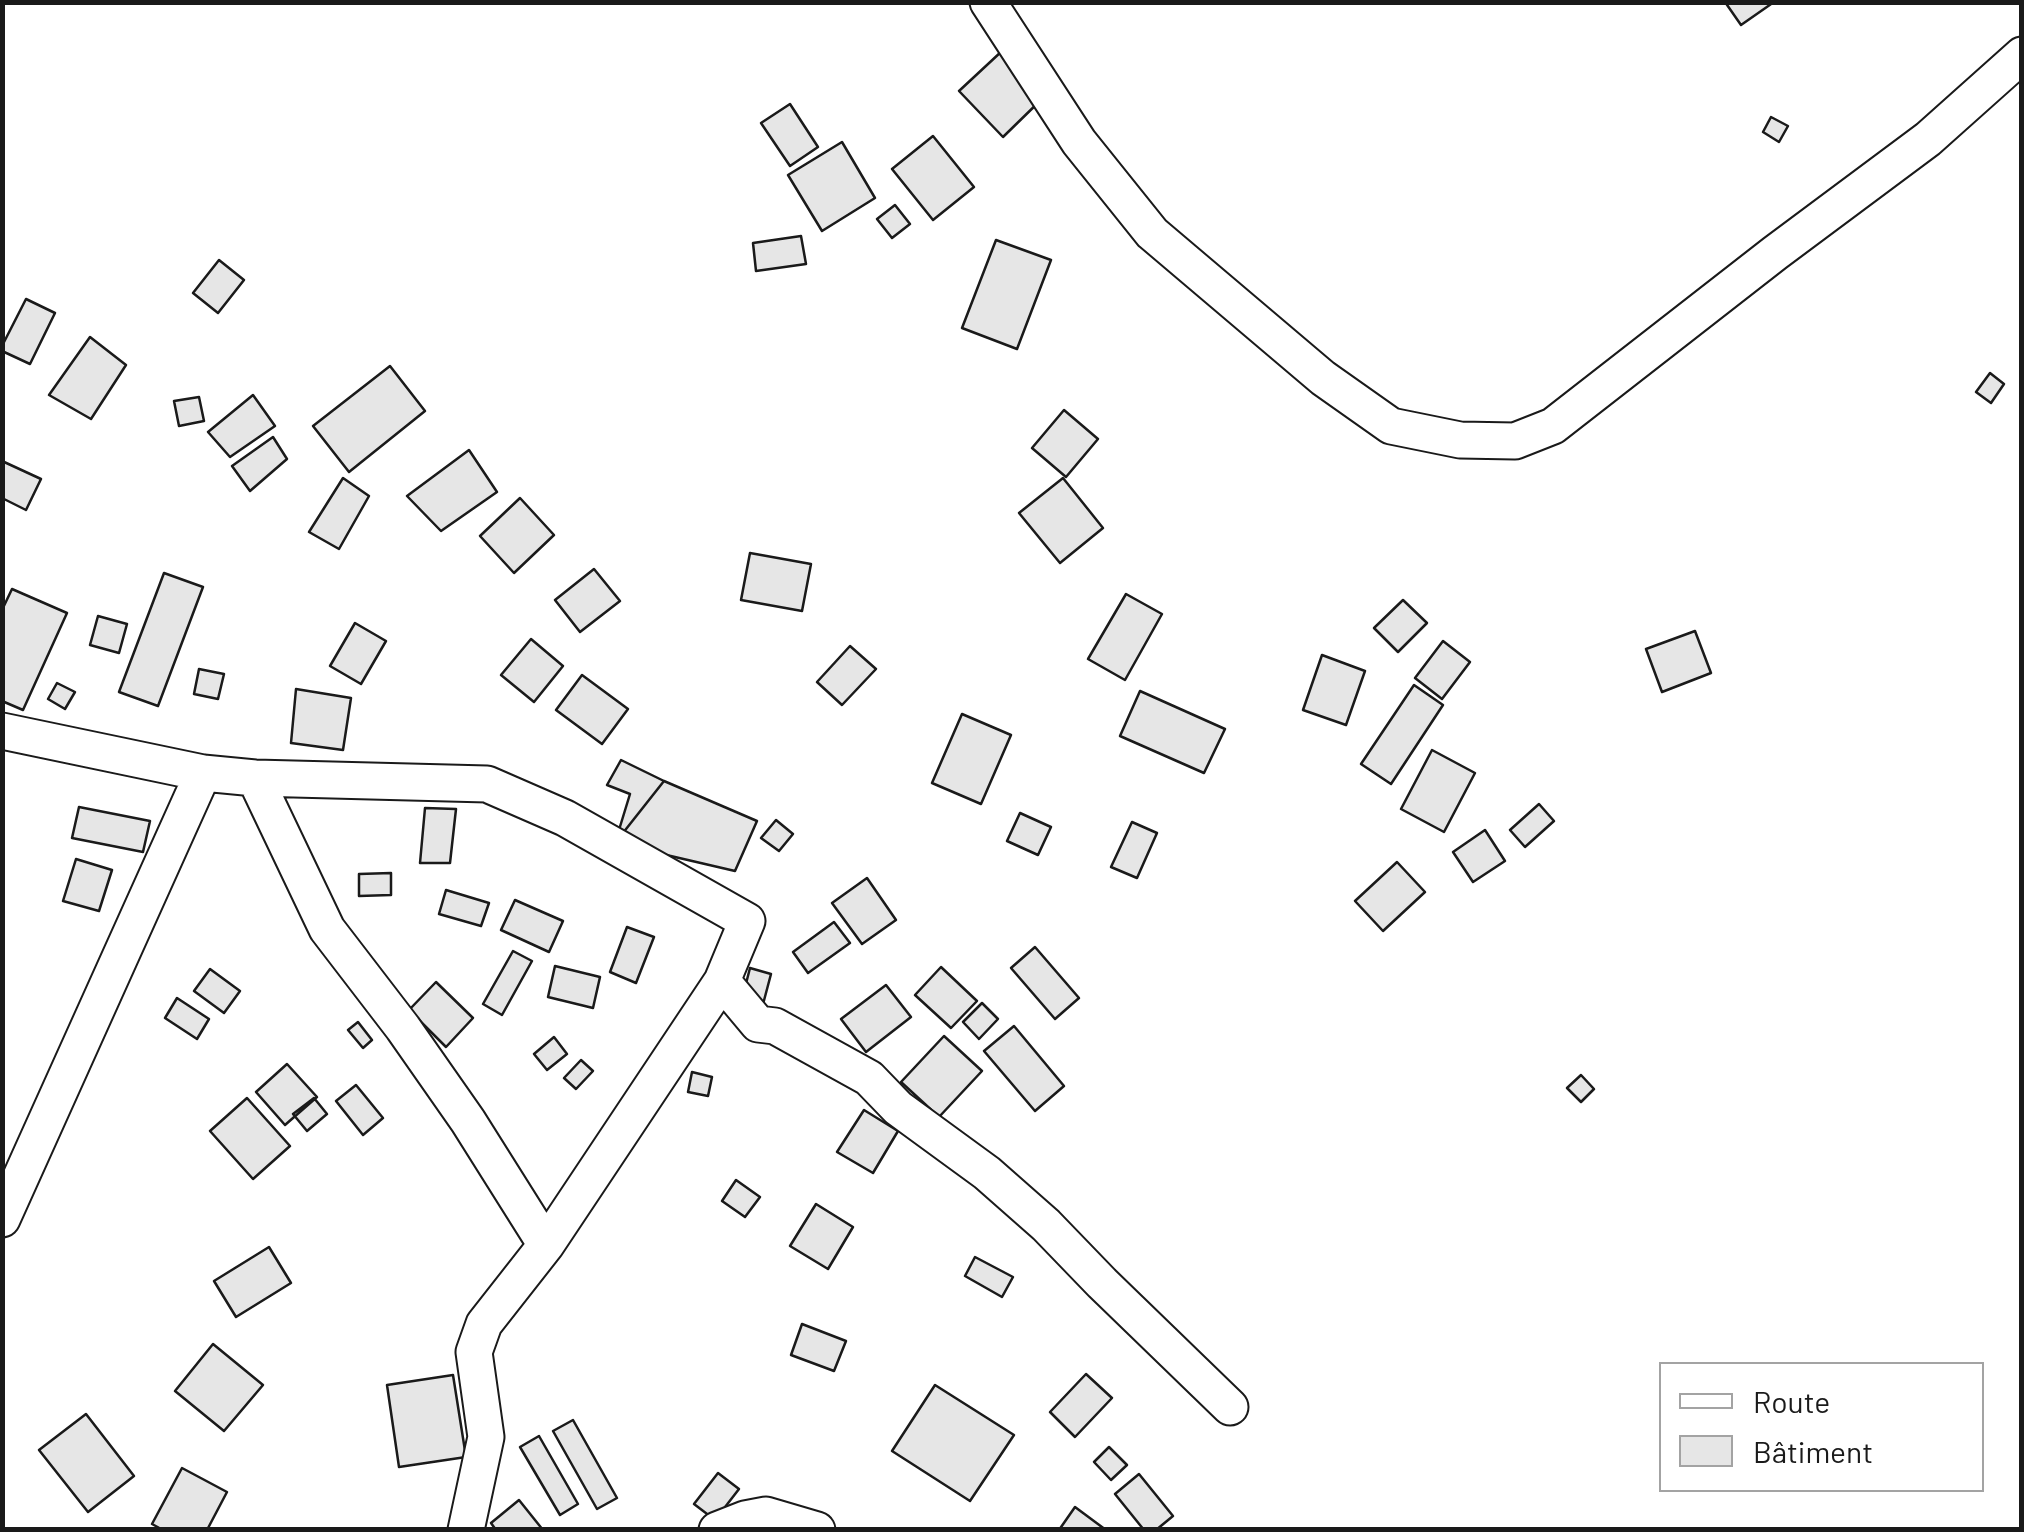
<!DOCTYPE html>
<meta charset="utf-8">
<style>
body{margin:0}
#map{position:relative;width:2024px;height:1532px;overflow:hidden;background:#fff;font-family:Barlow,sans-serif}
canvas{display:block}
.frame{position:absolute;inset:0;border:5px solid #1a1a1a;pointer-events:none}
.legend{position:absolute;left:1659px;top:1362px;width:325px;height:130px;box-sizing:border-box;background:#fff;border:2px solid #a3a3a3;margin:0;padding:12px 18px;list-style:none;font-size:30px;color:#1a1a1a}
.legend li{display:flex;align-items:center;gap:20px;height:50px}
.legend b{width:50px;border:2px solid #a3a3a3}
</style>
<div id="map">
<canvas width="2024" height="1532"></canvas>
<div class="frame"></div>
<ul class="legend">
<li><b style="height:12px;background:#fff"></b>Route</li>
<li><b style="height:28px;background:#e6e6e6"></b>Bâtiment</li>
</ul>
</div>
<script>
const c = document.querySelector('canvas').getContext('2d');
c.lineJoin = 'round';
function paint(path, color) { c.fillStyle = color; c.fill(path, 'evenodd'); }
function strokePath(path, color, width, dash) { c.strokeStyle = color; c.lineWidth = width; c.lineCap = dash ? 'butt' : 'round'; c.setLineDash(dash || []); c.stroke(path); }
const building = new Path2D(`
 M1725 2H1774L1741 25Z
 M1002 51 1045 96 1003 137 959 91Z
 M790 104 818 147 790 166 761 123Z
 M1771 117 1788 126 1779 142 1763 132Z
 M933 136 974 187 933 220 892 169Z
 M842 142 875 198 822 231 788 175Z
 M895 205 910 224 892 238 877 219Z
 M801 236 806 264 756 271 753 243Z
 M996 240 1051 260 1017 349 962 328Z
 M219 260 244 280 218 313 193 293Z
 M26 299 55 313 30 364 2 351V346Z
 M90 337 126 365 91 419 49 395Z
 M390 366 425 411 349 472 313 426Z
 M1990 373 2004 384 1991 403 1976 392Z
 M253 395 275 426 230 457 208 432Z
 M199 397 204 421 179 426 174 401Z
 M1064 410 1098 439 1066 477 1032 448Z
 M273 437 287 459 250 491 232 466Z
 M469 450 497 492 441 531 407 496Z
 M2 461 41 479 26 510 2 498Z
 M343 478 369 496 339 549 309 532Z
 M1063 478 1103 528 1060 563 1019 513Z
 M520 498 554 535 514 573 480 536Z
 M750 553 811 564 802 611 741 600Z
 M594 569 620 601 580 632 555 600Z
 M164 573 203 587 158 706 119 692Z
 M12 589 67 613 23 710 2 701V610Z
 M1126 594 1162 614 1125 680 1088 659Z
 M1403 600 1427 623 1398 652 1374 628Z
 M98 616 127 624 119 653 90 645Z
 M355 623 386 641 361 684 330 666Z
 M1695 631 1711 673 1662 692 1646 649Z
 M531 639 563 666 534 702 501 675Z
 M1443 641 1470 662 1442 699 1415 678Z
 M850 646 876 669 842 705 817 682Z
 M1322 655 1365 671 1346 725 1303 710Z
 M199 669 224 674 218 699 194 694Z
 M582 675 628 709 602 744 556 710Z
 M57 683 75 692 65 709 48 699Z
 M1414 685 1443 705 1391 784 1361 764Z
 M296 689 351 698 343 750 291 743Z
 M1140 691 1225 729 1204 773 1120 736Z
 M962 714 1011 735 981 804 932 783Z
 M1432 750 1475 773 1444 832 1401 809Z
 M621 760 664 781 615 843 630 794 607 785Z
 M664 781 757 821 735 871 615 843Z
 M1539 804 1554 821 1525 847 1510 830Z
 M79 807 150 821 143 852 72 838Z
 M425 808 456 809 450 863H420Z
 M1020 813 1051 827 1038 855 1007 841Z
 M776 820 793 834 779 851 761 838Z
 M1132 822 1157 833 1137 878 1111 867Z
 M1485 830 1505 861 1473 882 1453 852Z
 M76 859 112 870 99 911 63 901Z
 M1397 862 1425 892 1383 931 1355 901Z
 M391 873V895L359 896V874Z
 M867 878 896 920 862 944 832 903Z
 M446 890 489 903 481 926 439 914Z
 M515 900 563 921 549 952 501 930Z
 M834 922 850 943 808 973 793 952Z
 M627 927 654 937 636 983 610 972Z
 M1035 947 1079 998 1055 1019 1011 968Z
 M513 951 532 961 502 1015 483 1004Z
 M555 966 600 977 593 1008 548 997Z
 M941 967 977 1001 951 1028 915 995Z
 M750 968 771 974 762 1008 741 1003Z
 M210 969 240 991 224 1013 194 991Z
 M436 982 473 1018 446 1047 409 1010Z
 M886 985 911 1017 866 1052 841 1019Z
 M177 998 209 1019 197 1039 165 1018Z
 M982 1003 998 1019 979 1039 963 1022Z
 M358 1022 372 1040 363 1048 348 1030Z
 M1014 1026 1064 1086 1035 1111 984 1051Z
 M944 1036 982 1071 939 1117 901 1082Z
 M554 1037 567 1054 547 1070 534 1054Z
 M581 1060 593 1071 576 1089 564 1078Z
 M287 1064 317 1097 285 1125 256 1092Z
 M692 1072 712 1077 708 1096 688 1092Z
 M1581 1075 1594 1089 1581 1102 1567 1088Z
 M356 1085 383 1118 363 1135 336 1101Z
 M247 1098 290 1146 253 1179 210 1131Z
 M314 1098 327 1114 307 1131 293 1114Z
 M864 1110 898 1131 873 1173 837 1152Z
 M736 1180 760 1197 745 1217 722 1201Z
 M816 1204 853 1227 828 1269 790 1246Z
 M269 1247 291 1283 236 1317 214 1281Z
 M975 1257 1013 1277 1002 1297 965 1276Z
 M802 1324 846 1341 834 1371 791 1355Z
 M213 1344 263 1385 224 1431 175 1391Z
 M1086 1374 1112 1398 1075 1437 1050 1412Z
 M453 1375 466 1457 399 1467 387 1385Z
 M935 1385 1014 1435 970 1501 892 1451Z
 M86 1414 134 1476 88 1512 39 1450Z
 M573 1420 617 1498 597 1509 553 1431Z
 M539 1436 578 1504 560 1515 520 1447Z
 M1109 1447 1127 1465 1111 1480 1094 1462Z
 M182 1468 227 1492 207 1530H163L152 1524Z
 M718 1473 739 1489 715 1520 694 1504Z
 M1139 1474 1173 1516 1156 1530H1144L1115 1494Z
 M519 1500 543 1530H496L491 1523Z
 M1075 1507 1106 1530H1059Z`);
const street = new Path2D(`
 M988 2 1079 142 1152 233 1323 378 1391 426 1460 440 1515 441 1553 426 1775 253 1928 139 2022 55
 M2 731 203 773 255 778 487 784 565 818 747 921 722 981 546 1245 484 1324 474 1352 486 1437 466 1530
 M255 778 327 929 403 1028 468 1121 546 1245
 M722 981 758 1024 775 1026 869 1078 898 1108 987 1173 1046 1225 1102 1283 1230 1407
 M2 1219 203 773
 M717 1530 745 1519 766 1515 817 1530`);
paint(building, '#e6e6e6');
strokePath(building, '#1a1a1a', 2.5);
strokePath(street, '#1a1a1a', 39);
strokePath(street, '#fff', 35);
</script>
